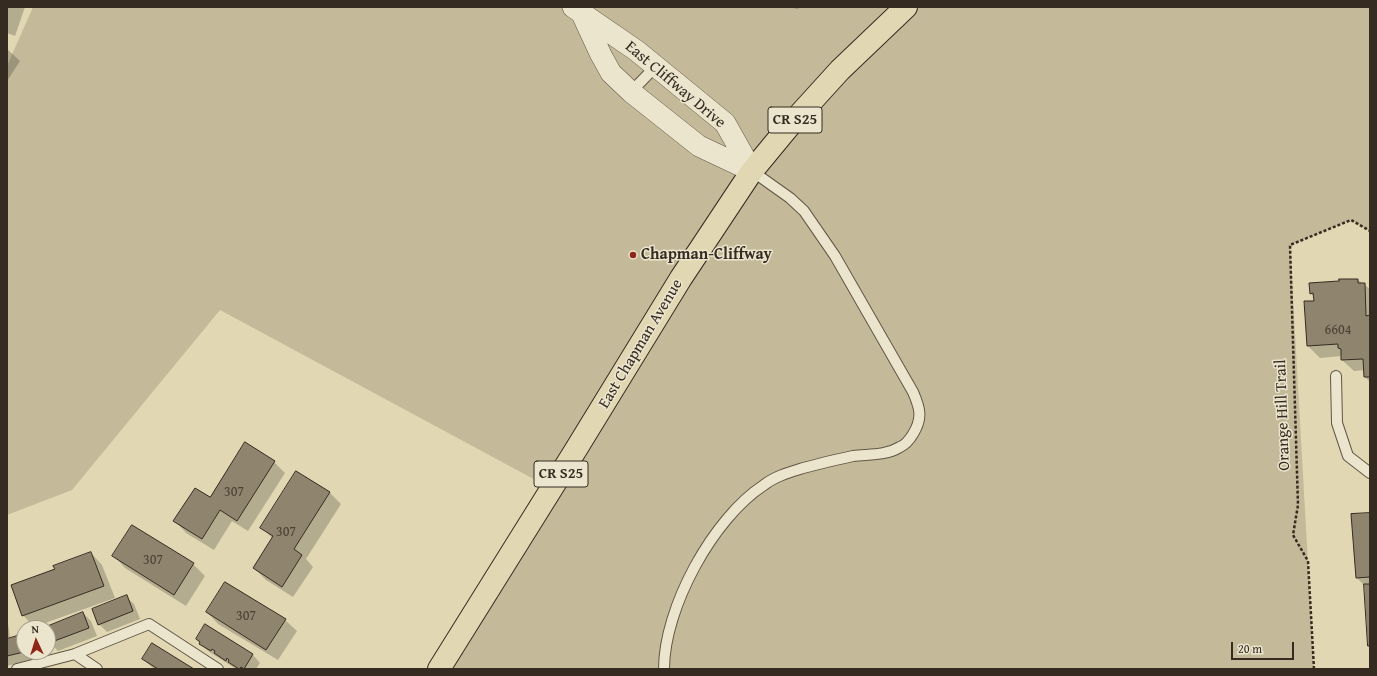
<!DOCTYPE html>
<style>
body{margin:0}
#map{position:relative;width:1377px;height:676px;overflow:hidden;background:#e1d7b3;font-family:"Gentium Book Plus",serif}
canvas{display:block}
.frame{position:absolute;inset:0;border:8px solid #362b21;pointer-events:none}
.north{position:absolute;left:16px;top:620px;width:40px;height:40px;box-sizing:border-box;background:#ece5ce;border:1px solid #a39b89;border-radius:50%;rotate:356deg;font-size:11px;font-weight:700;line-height:16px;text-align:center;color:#362b21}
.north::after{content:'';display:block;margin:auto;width:14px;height:18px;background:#8f2418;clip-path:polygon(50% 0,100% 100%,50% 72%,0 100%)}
.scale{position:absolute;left:1231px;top:642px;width:63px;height:18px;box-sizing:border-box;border:2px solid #362b21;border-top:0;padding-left:5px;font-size:12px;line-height:14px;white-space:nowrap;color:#362b21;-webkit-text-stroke:3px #ece5ce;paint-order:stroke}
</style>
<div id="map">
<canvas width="1377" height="676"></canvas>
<div class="frame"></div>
<div class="north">N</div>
<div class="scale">20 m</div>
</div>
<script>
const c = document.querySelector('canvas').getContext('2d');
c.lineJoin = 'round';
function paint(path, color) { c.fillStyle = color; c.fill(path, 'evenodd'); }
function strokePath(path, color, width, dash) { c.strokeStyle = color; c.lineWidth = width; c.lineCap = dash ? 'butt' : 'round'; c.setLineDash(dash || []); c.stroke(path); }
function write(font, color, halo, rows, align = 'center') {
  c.font = font + ' "Gentium Book Plus",serif'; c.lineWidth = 3; c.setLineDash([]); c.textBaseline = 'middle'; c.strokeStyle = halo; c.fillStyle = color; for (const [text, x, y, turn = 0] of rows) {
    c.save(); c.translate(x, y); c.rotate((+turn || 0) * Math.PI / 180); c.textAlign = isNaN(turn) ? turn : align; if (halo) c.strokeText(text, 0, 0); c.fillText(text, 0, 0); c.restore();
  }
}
const green = new Path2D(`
 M33 7H1370V231L1351 220 1290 245 1314 669H430L541 483 220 310 72 490 7 515V66Z`);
const shadow = new Path2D(`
 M7 7H25L15 36 7 33Z
 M788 7H799L798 9Z
 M7 49 20 61 7 81Z
 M1358 280 1370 289V382L1365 377V370L1354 371 1342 360V356L1320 358 1308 346 1305 302H1315L1314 297 1311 293Z
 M274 462 285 473 248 531 232 521 214 550 186 533 175 521Z
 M297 472 330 493 341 504 306 559 313 567 293 597 266 580 254 568 273 539 261 527Z
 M1370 514V646L1365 586 1357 578Z
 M91 553 102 565 115 598 34 627 23 615 56 570Z
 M114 556 193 564 205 576 186 606 125 568Z
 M126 597 134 604 140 619 107 632 99 624Z
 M207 612 285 620 297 631 278 660 218 624Z
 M83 613 91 621 97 636 58 651 50 643 48 637V628H45Z
 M7 617 10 637 7 638Z
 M205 625 253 655 260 663 256 669H236L208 651 200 644Z
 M24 635V652H39L41 657 7 666V640Z
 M143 659 192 669H154Z`);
const building = new Path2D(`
 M1339 279H1358V283H1365L1366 316 1370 315V377H1364L1363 359 1341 360V349L1338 348V344L1307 346 1304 301H1314L1313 293 1310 294 1309 283 1339 281Z
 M245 442 275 461 237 521 220 510 202 539 173 521 195 488 210 497Z
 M296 471 330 492 294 549 302 555 282 587 253 568 273 536 260 528Z
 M1370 513V577L1356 578 1351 514Z
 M132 525 194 563 174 595 112 556Z
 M91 552 104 586 22 616 11 585 55 569 53 566Z
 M225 582 286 619 266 650 206 612Z
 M1364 584H1370V646H1368Z
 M127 595 133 611 98 625 92 609Z
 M83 612 89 628 49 643 48 640V628H43Z
 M205 624 253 654 244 669 241 667 239 669 228 662 229 660 227 658 226 661 214 653 215 651 212 649 211 651 199 644 200 642 196 639Z
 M24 634V652L7 656V639Z
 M152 643 194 669H158L142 659Z`);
const path = new Path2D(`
 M1314 669 1308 561 1293 535 1298 505 1290 245 1351 220 1370 231`);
const lane = new Path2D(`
 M631 92 656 66
 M1336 376 1337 423 1348 456 1370 473
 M75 654 97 669
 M17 669 75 654 149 624 218 669
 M664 669C664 608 713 518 764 485 774 477 787 473 800 469 817 464 835 460 853 456 869 454 885 456 900 447 905 445 910 439 913 434 923 418 920 408 913 392L835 256 804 211 790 198 752 171`);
const street = new Path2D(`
 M573 7 637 51 725 123 752 171
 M582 14 601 55 611 73 631 92 699 146 752 171`);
const primary = new Path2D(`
 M439 669 575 451 681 278 752 171 790 125 840 70 906 7`);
const markers = [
 [633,255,4,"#8f2418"]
];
const numberNames = [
 ["6604",1338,330],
 ["307",234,492],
 ["307",286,532],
 ["307",153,560],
 ["307",246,616]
];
const shields = [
 [795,120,54],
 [561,474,54]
];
const shieldNames = [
 ["CR S25",795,120],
 ["CR S25",561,474]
];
const streetNames = [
 ["East Cliffway Drive",675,85,40],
 ["East Chapman Avenue",641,344,-59],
 ["Orange Hill Trail",1283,415,-92]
];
const poiNames = [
 ["Chapman-Cliffway",641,255]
];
paint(green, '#c4ba9a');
paint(shadow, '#0003');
paint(building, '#8f846d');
strokePath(building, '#362b21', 1);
strokePath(lane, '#615646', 12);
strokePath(street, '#615646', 22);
strokePath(primary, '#362b21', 24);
strokePath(path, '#362b21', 2.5, [3, 2]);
strokePath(lane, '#ece5ce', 10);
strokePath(street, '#ece5ce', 21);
strokePath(primary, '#e1d7b3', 22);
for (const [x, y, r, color] of markers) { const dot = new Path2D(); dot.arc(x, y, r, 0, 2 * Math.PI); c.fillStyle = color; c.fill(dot); strokePath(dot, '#ece5ce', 1.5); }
write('14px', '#4c4134', null, numberNames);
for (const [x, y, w] of shields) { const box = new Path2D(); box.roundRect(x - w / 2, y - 13, w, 26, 3); c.fillStyle = '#ece5ce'; c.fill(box); strokePath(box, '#362b21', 1); }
write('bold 15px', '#362b21', null, shieldNames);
write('16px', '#362b21', '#ece5ce', streetNames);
write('bold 16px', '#362b21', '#ece5ce', poiNames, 'left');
</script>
